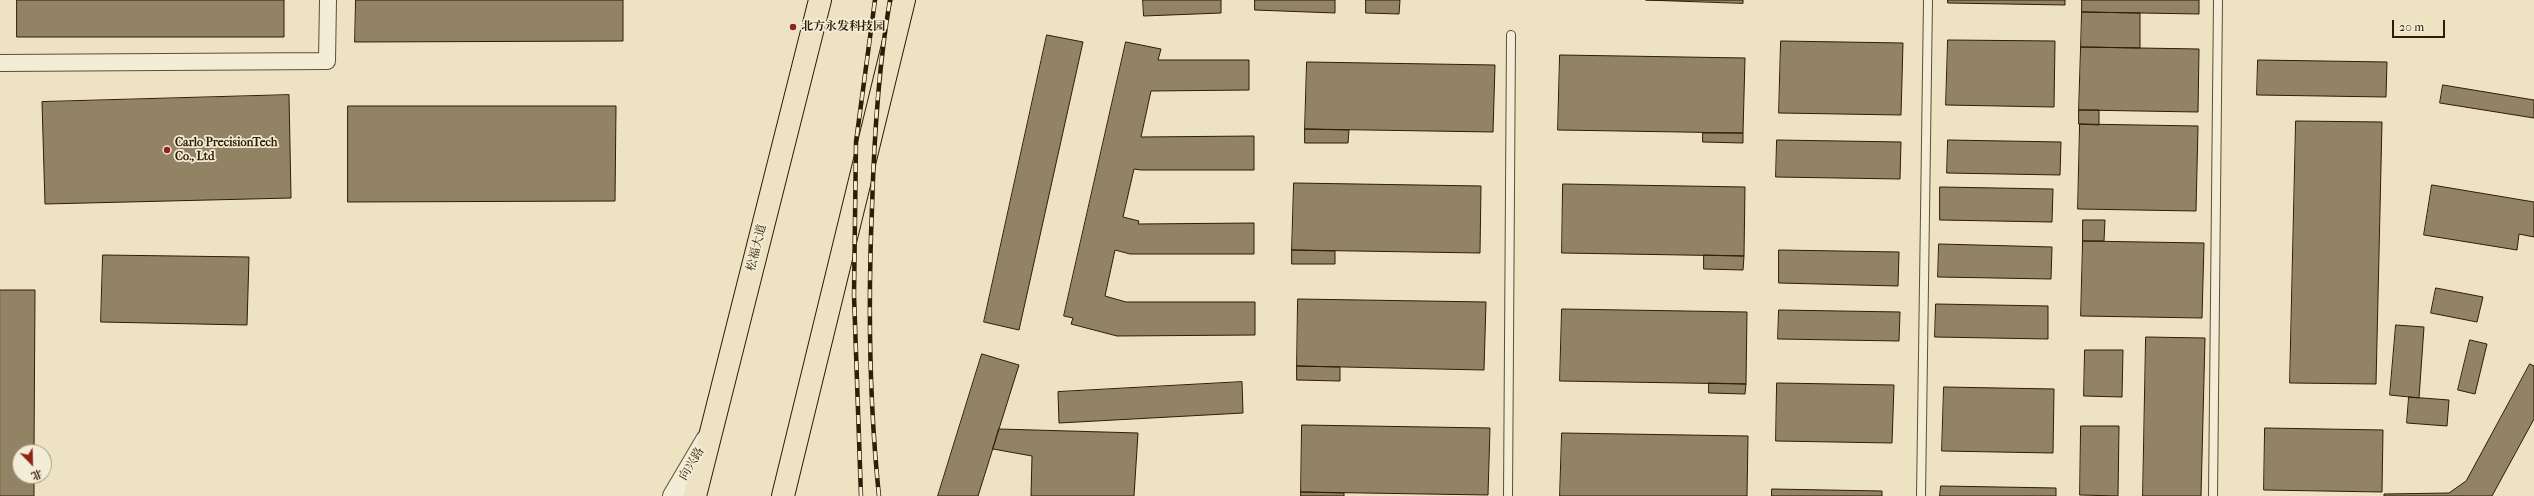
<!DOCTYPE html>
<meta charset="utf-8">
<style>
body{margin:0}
#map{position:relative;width:2534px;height:496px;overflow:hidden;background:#ede2c1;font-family:"IM FELL French Canon","Noto Serif SC",serif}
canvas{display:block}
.north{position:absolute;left:12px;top:444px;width:40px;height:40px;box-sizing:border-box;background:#f3ecd7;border:1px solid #a59982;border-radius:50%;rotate:157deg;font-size:11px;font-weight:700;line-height:16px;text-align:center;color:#301d02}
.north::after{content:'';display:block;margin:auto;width:14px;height:18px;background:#8f2418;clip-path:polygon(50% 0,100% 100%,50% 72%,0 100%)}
.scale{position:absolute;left:2392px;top:20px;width:53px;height:18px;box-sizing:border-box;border:2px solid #301d02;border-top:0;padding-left:5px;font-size:12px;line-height:14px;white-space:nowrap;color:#301d02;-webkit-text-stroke:3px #f3ecd7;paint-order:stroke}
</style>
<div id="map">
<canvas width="2534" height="496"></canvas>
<div class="north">北</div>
<div class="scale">20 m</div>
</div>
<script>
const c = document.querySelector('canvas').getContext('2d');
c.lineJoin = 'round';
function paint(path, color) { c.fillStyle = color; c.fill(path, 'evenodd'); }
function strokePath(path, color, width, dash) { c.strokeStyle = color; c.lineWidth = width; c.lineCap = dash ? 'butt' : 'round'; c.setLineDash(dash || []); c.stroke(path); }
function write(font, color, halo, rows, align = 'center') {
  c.font = font + ' "IM FELL French Canon","Noto Serif SC",serif'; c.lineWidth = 3.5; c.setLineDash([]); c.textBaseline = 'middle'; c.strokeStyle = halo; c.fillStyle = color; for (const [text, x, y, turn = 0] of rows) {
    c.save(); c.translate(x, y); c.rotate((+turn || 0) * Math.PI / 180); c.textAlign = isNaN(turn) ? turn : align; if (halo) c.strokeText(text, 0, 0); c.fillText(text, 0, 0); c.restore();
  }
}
const building = new Path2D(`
 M17 0H284V37H17Z
 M356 0H623V41L355 42Z
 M1143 0H1221V13L1144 16Z
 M1255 0H1335V13L1255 10Z
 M1366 0H1400L1399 14 1366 13Z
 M1646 0H1743V3Z
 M1948 0H2065V5L1948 3Z
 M2082 0H2199V14L2082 12Z
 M2082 12 2140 13V48L2081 47Z
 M1047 35 1083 42 1019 330 984 322Z
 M1948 40 2055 41 2054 107 1946 105Z
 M1781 41 1903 43 1901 115 1779 113Z
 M1126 42 1161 49 1158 60H1249V90L1151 91 1141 137 1254 136V170H1141L1134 169 1123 217 1139 221 1138 224 1254 223V254H1130L1115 250 1105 296 1126 302H1255V335L1117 336 1071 324 1073 318 1064 316Z
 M2081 47 2199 49 2198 112 2079 110Z
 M1560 55 1745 58 1743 133 1558 130Z
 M2258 60 2387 62 2386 97 2257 95Z
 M1307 62 1495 65 1493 132 1305 129Z
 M2443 85 2534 100V118L2440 103Z
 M289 95 291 198 45 204 42 102Z
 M348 106H616L615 201 348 202Z
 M2079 110H2099V125L2079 124Z
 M2296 121 2382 122 2376 384 2290 383Z
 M2080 124 2198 126 2196 211 2078 209Z
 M1305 129 1349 130 1348 143H1305Z
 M1703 133H1743V143L1703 142Z
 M1777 140 1901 142 1900 179 1776 177Z
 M1948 140 2061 142 2060 175 1947 173Z
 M1294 183 1481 186 1480 253 1292 250Z
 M1563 184 1745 187 1744 256 1562 253Z
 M2432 185 2534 202V237L2519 234 2517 250 2424 235Z
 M1940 187 2053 189 2052 222 1940 220Z
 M2083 220H2105L2104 241H2083Z
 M2083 241 2204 243 2202 318 2081 316Z
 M1939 244 2052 247 2051 279 1938 277Z
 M1292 250 1335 251V264H1292Z
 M1779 250 1899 252 1898 286 1779 283Z
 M103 255 249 257 247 325 101 322Z
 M1704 255 1744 256 1743 270 1704 269Z
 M2436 288 2483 297 2477 322 2431 313Z
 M0 290H35L34 452H20V476H34V496H0Z
 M1298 299 1486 302 1484 370 1297 366Z
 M1936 304 2048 306V339L1935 337Z
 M1562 309 1747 312 1746 384 1560 381Z
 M1779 310 1900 312 1899 341 1778 339Z
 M2396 325 2424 327 2419 398 2390 395Z
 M2146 337 2205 338 2201 496H2143Z
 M2470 340 2487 344 2475 394 2458 390Z
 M2085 350H2123L2122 397 2084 396Z
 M982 354 1019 365 978 496H938Z
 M2530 364 2534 366V419L2492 496H2384V494L2449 493 2466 481Z
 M1297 366 1340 367V381L1297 380Z
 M1242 382 1243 413 1059 423 1058 392Z
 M1709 383 1746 384 1745 394 1709 393Z
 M1777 383 1894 385 1892 443 1776 441Z
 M1944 387 2054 389 2053 453 1942 451Z
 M2409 397 2449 400 2447 426 2407 423Z
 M1302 425 1490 428 1488 495 1301 492Z
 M2081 426H2119L2118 496 2080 495Z
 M2265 428 2383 430 2382 492 2264 490Z
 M999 429 1138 433 1134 496H1031L1032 456 993 449Z
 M1562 433 1748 436 1747 496H1560Z
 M1941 486 2056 488V496H1940Z
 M1772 489 1882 491V496H1772Z
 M1301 492 1344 493V496H1301Z`);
const service = new Path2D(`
 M1508 496 1511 35
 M1921 496 1928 0
 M2213 496 2218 0`);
const minor = new Path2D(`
 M0 63 327 61 328 0`);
const tertiary = new Path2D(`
 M673 496 706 440`);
const primary = new Path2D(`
 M695 496 820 0
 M783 496 904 0`);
const rail = new Path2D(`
 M861 496 854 295 856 142 875 0
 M879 496C869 400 868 304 872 208 874 139 878 69 890 0`);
const markers = [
 [793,27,4,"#8f2418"],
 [167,150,4,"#8f2418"]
];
const poiNames = [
 ["北方永发科技园",801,27],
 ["Carlo PrecisionTech",175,143],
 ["Co., Ltd",175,157]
];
const streetNames = [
 ["松福大道",757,248,-76],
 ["向兴路",692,464,-59]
];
paint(building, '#928365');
strokePath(building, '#301d02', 1);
strokePath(service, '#5f4e32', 10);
strokePath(minor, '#5f4e32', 18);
strokePath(tertiary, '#5f4e32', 22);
strokePath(primary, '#301d02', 24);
strokePath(service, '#f3ecd7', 8);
strokePath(minor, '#f3ecd7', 16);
strokePath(tertiary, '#f3ecd7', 20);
strokePath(primary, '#ede2c1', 22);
strokePath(rail, '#301d02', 4.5);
strokePath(rail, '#f3ecd7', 3, [9]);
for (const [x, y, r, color] of markers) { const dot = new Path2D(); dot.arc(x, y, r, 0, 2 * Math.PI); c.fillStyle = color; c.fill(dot); strokePath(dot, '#f3ecd7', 1.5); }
write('bold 12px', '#301d02', '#f3ecd7', poiNames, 'left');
write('12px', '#301d02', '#f3ecd7', streetNames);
</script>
